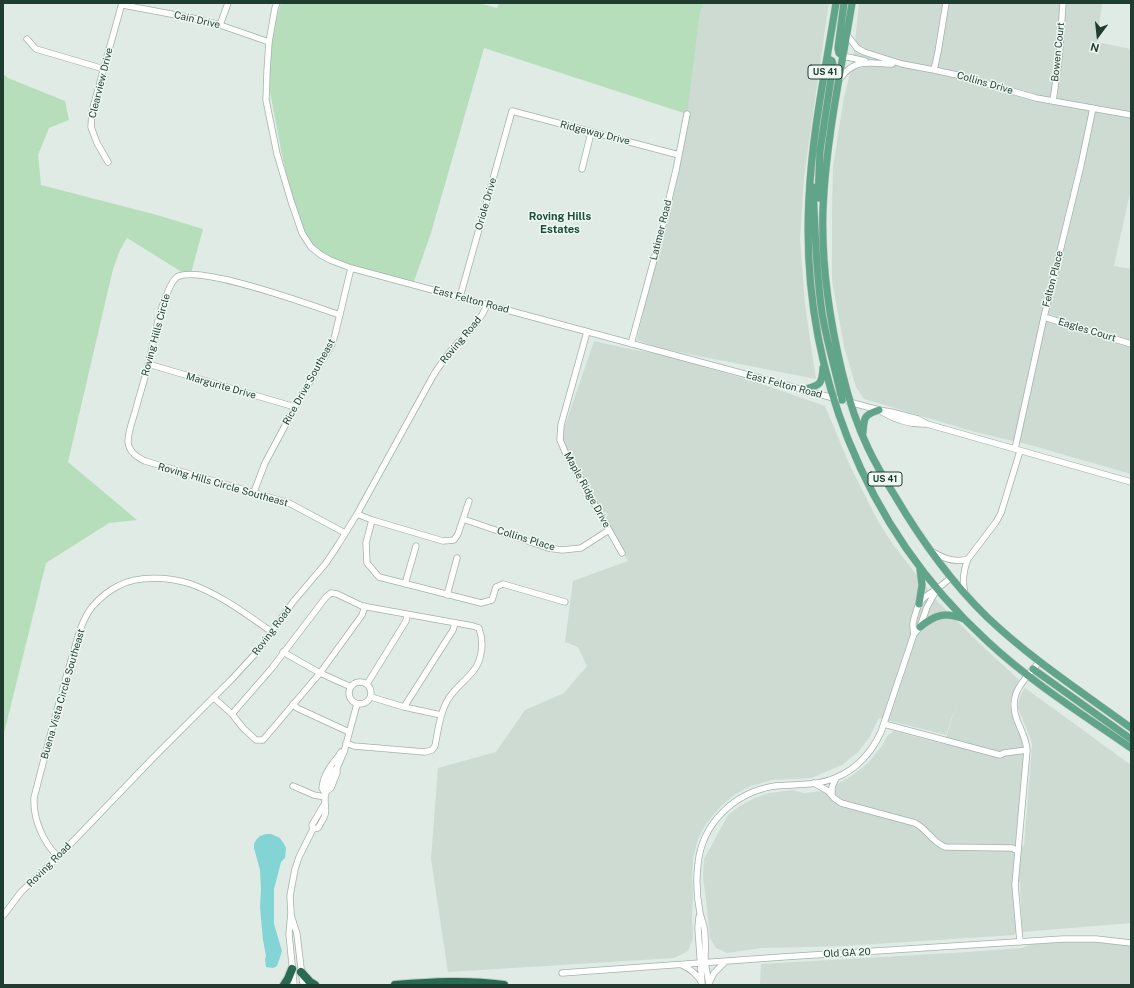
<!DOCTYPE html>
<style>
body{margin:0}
#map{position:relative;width:1134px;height:988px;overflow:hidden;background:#dfebe4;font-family:"Public Sans",sans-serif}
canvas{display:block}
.frame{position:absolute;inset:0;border:4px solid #1f3c30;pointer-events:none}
.north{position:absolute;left:1078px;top:16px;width:40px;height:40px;-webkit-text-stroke:3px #eff8f2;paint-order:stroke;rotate:195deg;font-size:11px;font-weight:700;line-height:16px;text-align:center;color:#1f3c30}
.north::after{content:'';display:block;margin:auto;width:14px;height:18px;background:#1f3c30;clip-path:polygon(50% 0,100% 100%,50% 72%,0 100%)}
</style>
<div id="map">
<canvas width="1134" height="988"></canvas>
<div class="frame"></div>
<div class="north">N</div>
</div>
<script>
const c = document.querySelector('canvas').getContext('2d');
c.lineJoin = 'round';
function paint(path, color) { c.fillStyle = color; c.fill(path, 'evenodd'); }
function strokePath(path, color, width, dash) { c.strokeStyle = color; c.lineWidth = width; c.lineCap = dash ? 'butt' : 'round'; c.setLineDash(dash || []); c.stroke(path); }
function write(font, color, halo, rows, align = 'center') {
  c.font = font + ' "Public Sans",sans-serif'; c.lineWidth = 3; c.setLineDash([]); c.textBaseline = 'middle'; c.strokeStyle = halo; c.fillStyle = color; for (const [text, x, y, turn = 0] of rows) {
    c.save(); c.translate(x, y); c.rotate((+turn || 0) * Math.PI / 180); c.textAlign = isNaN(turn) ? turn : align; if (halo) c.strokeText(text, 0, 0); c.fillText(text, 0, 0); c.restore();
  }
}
const built = new Path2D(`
 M703 3H829L827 16 804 177 800 239 805 305 816 379 663 349 637 340 679 155 699 19Z
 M859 3H1102L1097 42 1131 49V188L1114 266 1131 269V474L1030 445 975 432 864 399 856 387 844 346 832 280V211L833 167 844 97 853 62Z
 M594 341 630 349 660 354 756 382 825 406 850 466 878 521 894 546 937 601 978 642 1019 680 1011 698 1010 706 1012 713 1022 739 1024 760 1019 809 1015 843 1024 846 1031 759 1032 744 1031 740 1018 708 1020 696 1025 688 1131 765V923L1022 932 1020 882H1013V898L1016 932 1014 935 844 946 761 948 727 953 716 948 710 938 706 900 703 877 704 859 728 815 740 806 755 798 769 793 792 790 804 793 823 791 837 784 850 777 868 763 882 746 887 736 894 731 944 744 959 696 946 735 879 718 869 738 858 752 842 765 811 778 772 780 751 786 734 795 719 808 706 824 698 839 693 858 692 877 693 891 692 919 693 938 688 951 674 958 448 972 431 859 438 768 496 752 525 710 564 693 587 666 578 647 565 642 573 581 628 561 609 530 560 440Z
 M1046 940 1131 942V985H760L761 964 968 952 1021 948Z`);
const green = new Path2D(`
 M281 3H478L497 8 499 3H703L699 19 687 114 484 48 431 233 413 284 351 268 316 251 306 239 296 214 282 155 268 81 269 42Z
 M3 74 8 78 65 101 69 120 49 128 38 155 41 185 157 215 203 229 190 277 127 238 120 250 113 269 68 462 137 520 109 523 46 563 3 737Z`);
const water = new Path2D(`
 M266 834H271L280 838 284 844 286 848 285 858 281 862 274 889V924L282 951 277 966 273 968 266 967 265 959 266 956 263 940 260 907 261 890 260 870 254 848V844L256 840 260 836Z`);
const minor = new Path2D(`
 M277 3 275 8 269 42 267 71 266 100 277 154 291 201 302 233 311 247 321 255 330 260 351 268 837 399
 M123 5 192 18 220 25 269 42
 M220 25 228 3
 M847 35 857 48 864 52 902 64 934 70 957 75 1036 98 1131 115
 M27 39 36 49 104 69
 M843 56 865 61
 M934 70 938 52 946 3
 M839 80C854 58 868 63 892 64
 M1053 101 1059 59 1063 3
 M108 162 97 143 91 127 92 111 122 3
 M582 169 591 133
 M460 297 512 111C567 126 623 140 679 155
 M340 315C313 306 199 264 177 277 170 282 166 297 163 304 156 324 153 345 148 366 144 381 139 397 135 412 132 422 128 432 128 442 129 452 137 457 145 461L289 503 345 533
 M1044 317 1131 344
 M587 332 561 425 560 440 566 454 622 553
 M631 344 658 245 676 170 687 114
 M148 364 295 407
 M849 402 879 410 891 412 918 419 927 424 1131 482
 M882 412C896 420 911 425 927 424
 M1015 449 1044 317 1081 165 1093 108
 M254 492 265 463 295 407 332 344 335 335 351 268
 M357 514 372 520 443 541 454 540 458 534 469 501
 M463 519 548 548 562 550 581 548 609 530
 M372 520 366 543 367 563 379 577 481 603 492 600 496 587 503 584 565 602
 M933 552C944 559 955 563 968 559
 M405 584 416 546
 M965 594C962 581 963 571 968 559L996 522 1001 513 1020 451
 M447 595 457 558
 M914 634C912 624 913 622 916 612 920 597 927 596 938 588 943 585 946 581 951 578
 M283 652 320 673 351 687
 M349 693a11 11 0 1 1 22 0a11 11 0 1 1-22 0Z
 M367 684 406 621 407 614
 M371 697 404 707 453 630 455 623
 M214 698 232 714 272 668 326 597 331 593 337 594 362 606 473 626 479 628C482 637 483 644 481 653 480 659 478 665 474 670 465 682 452 690 446 703 439 717 438 731 435 746L432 750 425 752 354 746 346 743
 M293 704 297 708 349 732
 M404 707 441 715
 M232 714 243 728 256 740H263L320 673 362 615 365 606
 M884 724 1000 755 1004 753 1027 750
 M814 783 828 791 834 798 841 803 915 823C927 829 932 842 945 847L1012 848 1018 851
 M293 786 314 795 325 797
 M327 790C326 783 332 772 337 768
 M325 793 322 788C323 780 327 770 333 763 336 759 339 756 341 752
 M832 795V787L836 778
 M325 803C325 796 324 792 331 788L337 773V768L344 752 357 704
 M58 857C43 842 33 819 34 798 46 751 58 704 72 657 77 641 81 621 92 607 99 599 108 591 118 586 138 575 170 577 191 584 221 595 246 614 272 632
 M291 915 297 934 303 985
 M3 916 21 892 58 857 153 758 231 680 256 653 293 602 326 563 338 545 357 514 433 376C439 366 446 357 453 348 467 333 479 324 487 305
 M699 917 698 928 702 985
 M1020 942 1015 885 1027 750C1026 739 1021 730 1017 720 1007 693 1024 681 1039 662
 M682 965C691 969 697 974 702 983
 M562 973 782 957 1063 939H1096L1131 943
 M709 983 714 973 725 962
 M294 985 289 934 291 913 290 896 295 869 299 857 313 829 312 825 325 803C327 815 324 818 318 828L313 829
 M709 985C708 977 706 969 705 961 705 950 706 938 704 927 703 923 701 918 700 913 697 898 696 880 698 864 702 823 735 792 775 786 795 784 816 786 835 778 856 770 872 752 881 732L914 634 920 627 927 607 937 589`);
const major = new Path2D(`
 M836 3C826 67 812 133 809 198 800 365 863 527 987 641 1031 682 1082 714 1131 748
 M852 3C841 71 826 139 823 208 821 264 829 318 842 372 848 397 857 425 868 448 876 465 885 480 895 496 921 540 950 581 987 617 1031 659 1082 692 1131 728
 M843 56 839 53 838 48 844 3
 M813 187C815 229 816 272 822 313 827 343 836 371 842 400
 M818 198 820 151 833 65 832 61 828 59
 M803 390C819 385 822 386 823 368
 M863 432C864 417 864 415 879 410
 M919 604 922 585 920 569
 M920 627C936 614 945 612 964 619
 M1033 669 1131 739`);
const highway = new Path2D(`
 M301 972 310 982 315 985
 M284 985 288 979 292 969
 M395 985C432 982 467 980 504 985`);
const shields = [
 [825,72,34],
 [885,479,34]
];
const shieldNames = [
 ["US 41",825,72],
 ["US 41",885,479]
];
const streetNames = [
 ["Cain Drive",197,20,13],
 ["Bowen Court",1058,52,-84],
 ["Clearview Drive",101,83,-76],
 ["Collins Drive",985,83,16],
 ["Ridgeway Drive",595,133,14],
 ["Oriole Drive",486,204,-74],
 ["Latimer Road",661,230,-76],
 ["Felton Place",1053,279,-76],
 ["East Felton Road",471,300,15],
 ["Eagles Court",1087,330,17],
 ["Roving Hills Circle",156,335,-75],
 ["Roving Road",461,340,-50],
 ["Rice Drive Southeast",309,382,-61],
 ["East Felton Road",784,385,15],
 ["Margurite Drive",221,386,16],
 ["Roving Hills Circle Southeast",223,485,16],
 ["Maple Ridge Drive",587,490,61],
 ["Collins Place",526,539,17],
 ["Roving Road",272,631,-53],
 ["Buena Vista Circle Southeast",63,694,-74],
 ["Roving Road",49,865,-45],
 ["Old GA 20",847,953,-3]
];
const neighbourhoodNames = [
 ["Roving Hills",560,217],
 ["Estates",560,230]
];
paint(built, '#cddbd2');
paint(green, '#b6debb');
paint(water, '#82d4d5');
strokePath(minor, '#a2b3aa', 7);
strokePath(major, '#c0c8c5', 8);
strokePath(highway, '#c0c8c5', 10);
strokePath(minor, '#fff', 5.5);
strokePath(major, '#60a489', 7);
strokePath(highway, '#296a53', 8);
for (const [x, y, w] of shields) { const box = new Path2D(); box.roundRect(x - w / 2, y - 7, w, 14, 3); c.fillStyle = '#eff8f2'; c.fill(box); strokePath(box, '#1f3c30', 1); }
write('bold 9px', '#1f3c30', null, shieldNames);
write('10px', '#1f3c30', '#eff8f2', streetNames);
write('bold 11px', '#1a4f3b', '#eff8f2', neighbourhoodNames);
</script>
